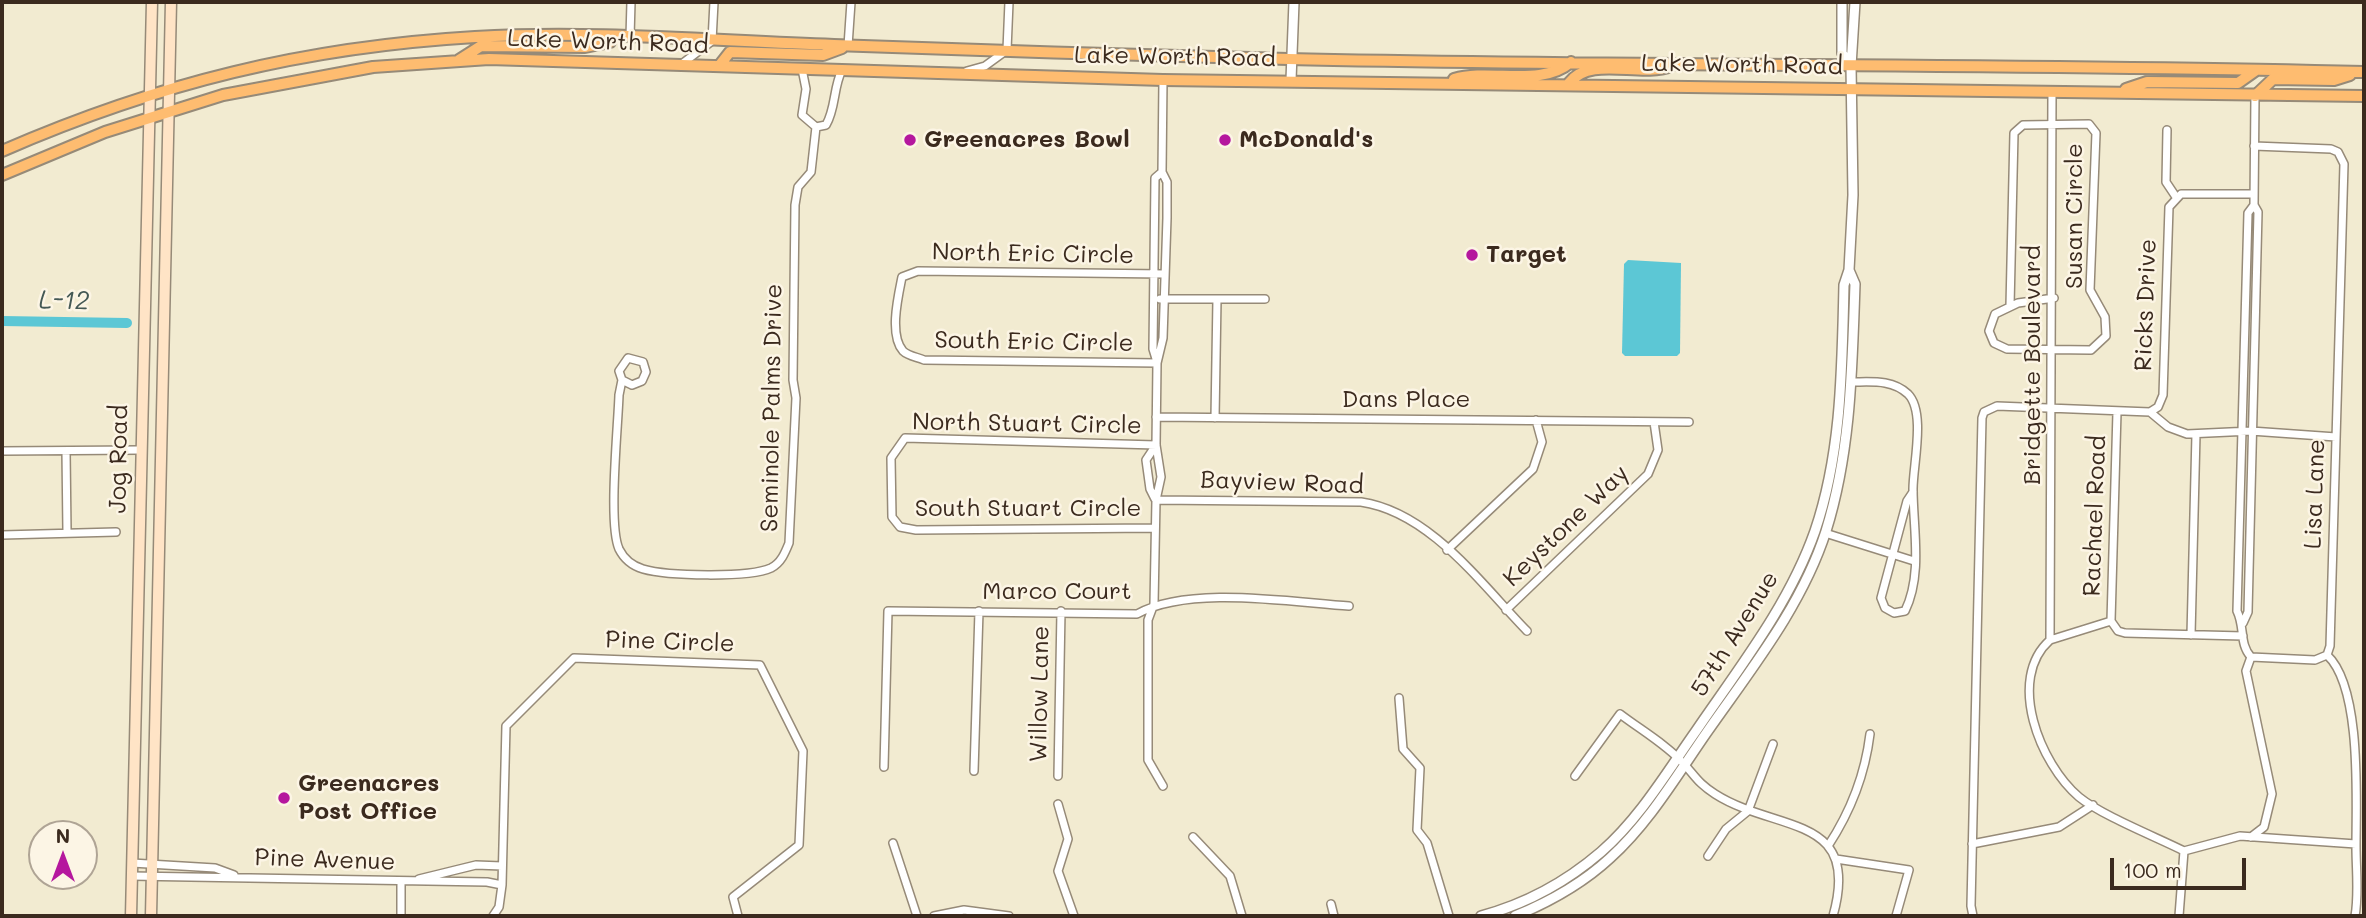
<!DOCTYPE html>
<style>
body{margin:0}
#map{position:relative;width:2366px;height:918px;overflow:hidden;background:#f2ebd1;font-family:Mali,sans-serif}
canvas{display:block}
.frame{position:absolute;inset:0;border:4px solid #3b2a1e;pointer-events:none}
.north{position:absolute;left:28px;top:820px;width:70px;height:70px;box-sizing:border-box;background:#fcf5e5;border:2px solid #afa495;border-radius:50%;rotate:0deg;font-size:19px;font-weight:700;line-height:28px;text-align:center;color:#3b2a1e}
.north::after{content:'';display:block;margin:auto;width:24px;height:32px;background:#b5179e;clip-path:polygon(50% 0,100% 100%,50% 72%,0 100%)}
.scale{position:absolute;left:2110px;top:858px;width:136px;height:32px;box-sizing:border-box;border:4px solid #3b2a1e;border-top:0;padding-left:9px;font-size:21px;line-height:24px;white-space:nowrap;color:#3b2a1e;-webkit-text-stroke:5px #fcf5e5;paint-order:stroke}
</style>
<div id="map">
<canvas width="2366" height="918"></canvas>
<div class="frame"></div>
<div class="north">N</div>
<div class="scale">100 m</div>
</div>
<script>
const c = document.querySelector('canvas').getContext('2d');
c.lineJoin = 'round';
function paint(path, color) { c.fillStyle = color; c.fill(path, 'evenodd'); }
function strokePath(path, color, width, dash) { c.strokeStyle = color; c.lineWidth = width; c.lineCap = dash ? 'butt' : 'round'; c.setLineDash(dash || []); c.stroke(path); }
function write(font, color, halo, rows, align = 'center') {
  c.font = font + ' Mali,sans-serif'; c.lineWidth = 5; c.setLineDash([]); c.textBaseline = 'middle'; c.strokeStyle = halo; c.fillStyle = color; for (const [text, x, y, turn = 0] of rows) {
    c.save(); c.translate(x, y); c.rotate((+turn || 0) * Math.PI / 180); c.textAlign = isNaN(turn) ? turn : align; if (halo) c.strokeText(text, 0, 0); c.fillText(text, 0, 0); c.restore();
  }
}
const water = new Path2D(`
 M1628 260 1681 263 1680 353 1677 356H1625L1622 353 1624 264Z`);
const canal = new Path2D(`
 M2 321 127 323`);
const minor = new Path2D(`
 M630 37 631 2
 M848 46 851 2
 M683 63 712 41 714 2
 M802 69 806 89 802 115 816 127 826 125C836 108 833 88 842 70
 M967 71 985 66 1007 50 1009 2
 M2052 91 2050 640C2006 679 2040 764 2079 797 2101 815 2156 837 2184 851L2240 836 2356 844
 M2167 130 2166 182 2176 197
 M2254 146 2331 149 2338 152 2344 164 2330 646 2327 655
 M2254 205 2248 213 2237 611C2245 627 2239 644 2251 657L2315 660 2327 655
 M1160 299H1265
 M2010 306 2014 133 2023 125 2089 124 2096 133 2090 290 2105 317 2106 336 2091 350 2007 349 1994 343 1989 331 1995 314 2018 303 2054 298
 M1157 362 1153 349 1155 178 1162 172
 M1157 363 924 360C917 357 908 356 903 351 889 335 898 297 902 277L918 271 1164 274
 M622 380 632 385 642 381 646 372 643 362 628 358 619 371 622 380 619 395C618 427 608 524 619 549 624 559 633 566 643 569 667 576 749 578 771 568 781 563 785 553 789 543L796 398 793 380 795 205 798 187 811 172 816 127
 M1851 382C1871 382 1892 379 1908 394 1926 412 1913 465 1913 489 1913 528 1923 574 1905 611L1894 613 1885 608 1881 598 1907 501 1913 492
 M2150 412 2158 407 2163 395 2169 207 2181 194H2254
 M1156 417 1689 422
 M1215 418 1217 299
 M2 451 140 450
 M66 451 67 532
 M1155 499 1150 489 1146 460 1156 445
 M1156 500 1361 502C1430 512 1481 584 1527 631
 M1155 528 916 530 900 527 892 517 891 458 905 438 1156 445
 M1825 533 1914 561
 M2 535 116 532
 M1447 550 1533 469 1542 442 1536 420
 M1506 610 1648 474 1658 450 1654 422
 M2111 621 2117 412
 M2111 621 2118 631 2125 633 2243 636
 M2243 623 2248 612 2258 212 2254 205 2255 96
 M2191 635 2196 434
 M2050 640 2111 621
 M2327 655C2362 687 2356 800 2356 847 2356 869 2359 894 2355 916
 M2251 657 2246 671 2272 794 2264 827 2251 837
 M1399 698 1403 749 1420 768 1417 830 1427 843 1449 916
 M884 767 888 611 1137 614C1189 585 1290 602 1349 606
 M974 771 979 611
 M1058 776 1061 611
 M1575 776 1620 714C1641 730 1667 745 1684 764 1696 777 1698 783 1715 794 1776 833 1862 813 1833 916
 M1163 786 1148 760V620L1154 604 1156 500 1161 477 1156 445 1157 363 1163 338 1167 218V182L1162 172 1163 80
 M1058 804 1068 839 1058 871 1074 916
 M1193 837 1230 876 1242 916
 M893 843 917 916
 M1972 844 2059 827 2093 805
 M1828 846C1851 811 1865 775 1870 734
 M1708 856 1726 829 1748 811 1773 744
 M1836 859 1909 870 1896 916
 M132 863 215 868 234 875
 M131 876 487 882 502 885
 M419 879 476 865 502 866
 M1331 904 1334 916
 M401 916V882
 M493 916 499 907 502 885 506 726 574 658 760 665 803 751 799 845 733 897 738 916
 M934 916 964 910 1009 916
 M1973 916 1971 906 1982 418 1984 412 1997 406 2150 412 2168 427 2187 434 2251 431 2336 437
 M2179 916 2184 851`);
const tertiary = new Path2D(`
 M1842 2V53L1851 66
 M1291 80 1294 2
 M1481 916C1526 904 1566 882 1601 852 1640 818 1667 772 1696 731 1739 668 1789 605 1815 531 1842 452 1842 367 1844 285L1849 270 1853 195 1851 66 1855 2
 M1515 916C1549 902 1582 884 1610 858 1649 823 1677 775 1707 732 1751 669 1802 606 1826 531 1851 451 1852 368 1855 284L1849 270`);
const secondary = new Path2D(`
 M131 916 152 2
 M151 916 171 2`);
const primary = new Path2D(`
 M459 60 481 46 585 47 610 42
 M719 66 730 52 823 55 842 48
 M1454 79C1490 68 1541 88 1571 62
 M1569 83C1591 55 1640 78 1671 66
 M2126 89 2147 82 2238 83 2255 71
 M2255 96 2273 79 2334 80 2350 75
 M2 151C158 83 305 47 475 37 594 30 715 41 834 45 985 51 1137 55 1288 59 1647 67 2006 63 2364 72
 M2 175 105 132 223 95 373 67 489 59 1163 80 2364 96`);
const markers = [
 [910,140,7,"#b5179e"],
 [1225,140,7,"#b5179e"],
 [1472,255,7,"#b5179e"],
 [284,798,7,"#b5179e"]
];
const streetNames = [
 ["Lake Worth Road",608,42,2],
 ["Lake Worth Road",1175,57,1],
 ["Lake Worth Road",1742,65,1],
 ["Susan Circle",2075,216,-90],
 ["North Eric Circle",1033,254,1],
 ["Ricks Drive",2146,305,-88],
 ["South Eric Circle",1034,342,1],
 ["Bridgette Boulevard",2033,365,-90],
 ["Dans Place",1406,400],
 ["Seminole Palms Drive",772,408,-89],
 ["North Stuart Circle",1027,424,1],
 ["Jog Road",119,459,-89],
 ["Bayview Road",1282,483,2],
 ["Lisa Lane",2315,494,-88],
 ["South Stuart Circle",1028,509],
 ["Rachael Road",2095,516,-88],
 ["Keystone Way",1566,526,-44],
 ["Marco Court",1057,592],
 ["57th Avenue",1735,634,-58],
 ["Pine Circle",670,642,2],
 ["Willow Lane",1040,694,-89],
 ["Pine Avenue",325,860,2]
];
const poiNames = [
 ["Greenacres Bowl",924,140],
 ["McDonald's",1239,140],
 ["Target",1486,255],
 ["Greenacres",298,784],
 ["Post Office",298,812]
];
const waterNames = [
 ["L-12",64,301,1]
];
paint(water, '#5cc7d5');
strokePath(canal, '#5cc7d5', 10);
strokePath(minor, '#968a78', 10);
strokePath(tertiary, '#968a78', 12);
strokePath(secondary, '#968a78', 13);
strokePath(primary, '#968a78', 14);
strokePath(minor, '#fff', 7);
strokePath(tertiary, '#fff', 9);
strokePath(secondary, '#ffe4c6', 10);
strokePath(primary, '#febc70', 10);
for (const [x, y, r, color] of markers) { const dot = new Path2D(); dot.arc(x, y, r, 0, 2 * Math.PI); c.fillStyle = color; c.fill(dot); strokePath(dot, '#fcf5e5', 2.5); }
write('24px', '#3b2a1e', '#fcf5e5', streetNames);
write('bold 24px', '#3b2a1e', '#fcf5e5', poiNames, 'left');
write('italic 26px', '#455955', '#fcf5e5', waterNames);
</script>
